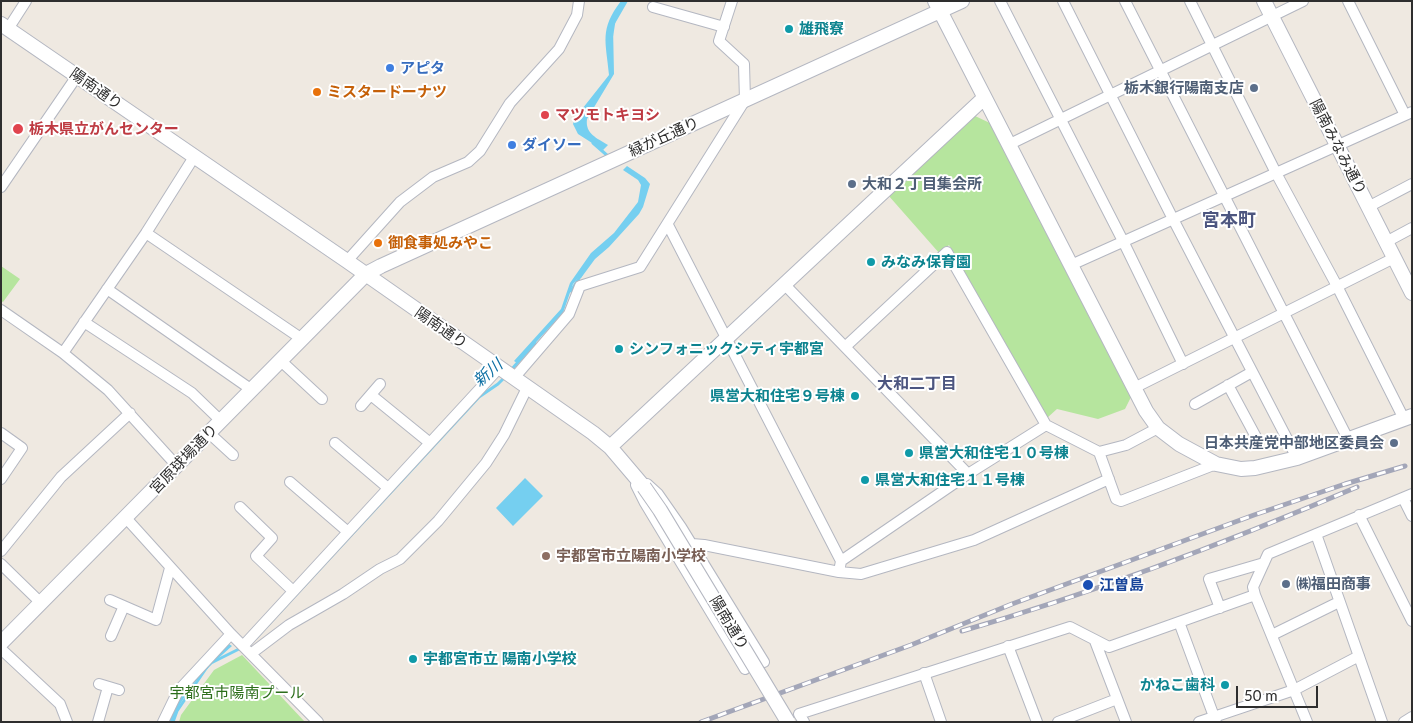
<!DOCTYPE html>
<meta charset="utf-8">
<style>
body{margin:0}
#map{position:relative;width:1413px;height:723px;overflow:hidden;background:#efe9e1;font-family:Lato,sans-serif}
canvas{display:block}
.frame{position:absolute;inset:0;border:2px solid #2e2e2e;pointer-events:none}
.scale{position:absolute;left:1236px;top:686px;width:82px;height:22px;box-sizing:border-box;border:2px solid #2e2e2e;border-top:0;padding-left:6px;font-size:15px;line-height:18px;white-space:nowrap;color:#2e2e2e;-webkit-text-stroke:4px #fff;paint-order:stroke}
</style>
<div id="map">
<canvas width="1413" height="723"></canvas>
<div class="frame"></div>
<div class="scale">50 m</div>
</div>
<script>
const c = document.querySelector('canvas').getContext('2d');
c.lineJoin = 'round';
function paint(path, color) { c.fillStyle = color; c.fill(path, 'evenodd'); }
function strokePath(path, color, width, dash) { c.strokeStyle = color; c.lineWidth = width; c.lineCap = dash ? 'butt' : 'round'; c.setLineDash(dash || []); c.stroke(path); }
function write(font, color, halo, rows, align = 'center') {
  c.font = font + ' Lato,"Noto Sans JP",sans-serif'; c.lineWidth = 4; c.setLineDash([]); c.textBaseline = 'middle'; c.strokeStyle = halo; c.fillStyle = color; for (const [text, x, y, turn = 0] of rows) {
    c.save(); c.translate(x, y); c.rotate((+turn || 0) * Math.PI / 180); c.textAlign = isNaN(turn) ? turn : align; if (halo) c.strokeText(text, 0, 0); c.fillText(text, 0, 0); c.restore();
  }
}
const green = new Path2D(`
 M973 115 992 124 1131 397 1125 409 1098 419 1057 409 1047 418 949 245 940 254 888 195Z
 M1 266 20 279 3 302 1 301Z
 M242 655 305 722H179L181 715 214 670Z`);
const water = new Path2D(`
 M621 1H628L613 27 614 74 587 119C585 134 597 138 608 145L603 150 578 134 573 124 575 118 609 75C606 41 599 30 621 1Z
 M627 166 645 178 650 184 643 207 639 214 609 247 595 259 581 278H578L573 284 563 313 517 363 514 361 561 309 570 283 591 253 614 233 638 202 641 185 638 180 623 170Z
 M525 478 543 496 513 526 496 508Z
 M229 644 232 646C203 672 187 686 172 722H167L180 696 191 680Z`);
const stream = new Path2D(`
 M611 40 614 21
 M593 143 609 157
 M571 291 581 275
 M511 370 535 343
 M255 639 479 397 498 384 505 377
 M213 662 241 648
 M173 722 177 711 207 667`);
const street = new Path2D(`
 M1000 1 1123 241 1183 364
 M1063 1 1173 219 1297 458
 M1125 1 1348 439
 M1190 1 1276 173 1337 286 1404 419
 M1348 1 1405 115
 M653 7 724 27
 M8 29 26 1
 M1008 145 1303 1
 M1 187 77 76
 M1368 207 1412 184
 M668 225 841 561
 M146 233 302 339
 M1386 242 1412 228
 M347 261 400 202 433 177 468 162 480 151 510 103 559 49 577 15 579 1
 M1071 265 1412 112
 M785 285 968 474
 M107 289 252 390
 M1 310 63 353 108 390 177 466
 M84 322 192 393 221 421
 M845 347 947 252 1046 425 1099 452 1126 445 1158 428
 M63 353 146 233 194 157
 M281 361 322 399
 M514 378 569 314 580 286 640 267 745 100 744 64 719 41 732 1
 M1228 385 1256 437
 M1134 388 1394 258
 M371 395 430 443
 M1195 404 1252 372
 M361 406 380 384
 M1 433 22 448 1 479
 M209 433 233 455
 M335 443 388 488
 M1099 452 1116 499 1121 501 1216 464
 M290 482 348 532
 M647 484 658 494 681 527 764 662
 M636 485 645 503 745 669
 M1403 498 1412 516
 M240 507 272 538 256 556 293 591
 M1359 515 1412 621
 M126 518 231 634 318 722
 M1316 534 1382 722
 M692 544 704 545 839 572 841 561 968 474 1046 425
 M1 551 61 477 130 413
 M1 564 41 603
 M839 572 861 574 974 540 1109 479
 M1255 595 1307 722
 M110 600 156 620 170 568
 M1220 608 1209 579 1264 563
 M1179 622 1216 722
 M1272 635 1339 602
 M111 636 124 606
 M1095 641 1126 722
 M243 646 499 368
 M1008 646 1037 722
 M1 649 60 704 67 722
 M252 653 289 625 343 594 380 569 400 559 438 521 486 463 504 435 527 388
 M924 673 941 722
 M99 684 119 690
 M98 722 108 687
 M163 722 178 691 231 634
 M804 722 799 714 1070 627 1109 647 1255 595 1253 587 1268 554 1412 494
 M1058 722 1117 699
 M1199 722 1294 690 1359 656
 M1404 722 1412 717`);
const secondary = new Path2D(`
 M935 1 1146 411 1158 428 1179 444 1216 464 1241 469 1255 468 1297 458 1412 416
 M1264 1 1412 293
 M1 24 347 261 593 433 610 447 644 487
 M610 447 984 98
 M1 643 366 274 381 266 962 1`);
const rail = new Path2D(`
 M962 631C1097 592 1228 542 1357 487
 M701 722 911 645 1012 604 1254 515 1345 484 1405 466`);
const secondaryBridge = new Path2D(`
 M644 487 660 510 788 722`);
const markers = [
 [789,29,5,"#0f9aa8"],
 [390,68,5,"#3f7fe0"],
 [1254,88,5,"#5c6f8a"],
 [317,92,5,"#e8710a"],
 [545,115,5,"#e0444e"],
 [18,129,6,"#e0444e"],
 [512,145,5,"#3f7fe0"],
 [852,184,5,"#5c6f8a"],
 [378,243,5,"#e8710a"],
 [871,262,5,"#0f9aa8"],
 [619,349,5,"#0f9aa8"],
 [855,396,5,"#0f9aa8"],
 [1394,443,5,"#5c6f8a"],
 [909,453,5,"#0f9aa8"],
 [865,480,5,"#0f9aa8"],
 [546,556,5,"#8d6e63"],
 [1286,584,5,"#5c6f8a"],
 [1088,585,6,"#1a4fb4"],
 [413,659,5,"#0f9aa8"],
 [1225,685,5,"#0f9aa8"]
];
const cultureNames = [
 ["雄飛寮",799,29],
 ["みなみ保育園",881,262],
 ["シンフォニックシティ宇都宮",629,349],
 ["県営大和住宅９号棟",845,396,"right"],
 ["県営大和住宅１０号棟",919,453],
 ["県営大和住宅１１号棟",875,480],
 ["宇都宮市立 陽南小学校",423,659],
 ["かねこ歯科",1215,685,"right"]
];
const shopNames = [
 ["アピタ",400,68],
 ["ダイソー",522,145]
];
const serviceNames = [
 ["栃木銀行陽南支店",1244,88],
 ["大和２丁目集会所",862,184,"left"],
 ["日本共産党中部地区委員会",1384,443],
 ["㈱福田商事",1296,584,"left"]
];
const streetNames = [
 ["陽南通り",96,89,35],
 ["緑が丘通り",664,137,-24],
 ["陽南みなみ通り",1338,147,63],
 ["陽南通り",441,328,35],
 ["宮原球場通り",184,459,-46],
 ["陽南通り",729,623,59]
];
const foodNames = [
 ["ミスタードーナツ",327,92],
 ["御食事処みやこ",388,243]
];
const healthNames = [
 ["マツモトキヨシ",555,115],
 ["栃木県立がんセンター",29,129]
];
const educationNames = [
 ["宇都宮市立陽南小学校",556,556]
];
const transitNames = [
 ["江曽島",1099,585]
];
const parkNames = [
 ["宇都宮市陽南プール",237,693]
];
const waterNames = [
 ["新川",488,373,-41]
];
const neighbourhoodNames = [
 ["大和二丁目",917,384]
];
const quarterNames = [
 ["宮本町",1229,220]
];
paint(green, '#b6e59e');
paint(water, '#75cff0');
strokePath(stream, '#75cff0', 3);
strokePath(street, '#b4b7c1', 12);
strokePath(secondary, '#b4b7c1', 16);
strokePath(street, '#fff', 10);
strokePath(secondary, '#fff', 14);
strokePath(rail, '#a3a6b8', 5);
strokePath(rail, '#fff', 3, [9]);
strokePath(secondaryBridge, '#b4b7c1', 16, []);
strokePath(secondaryBridge, '#fff', 14);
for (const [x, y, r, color] of markers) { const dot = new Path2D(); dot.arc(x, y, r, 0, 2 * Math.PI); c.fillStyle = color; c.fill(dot); strokePath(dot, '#fff', 2); }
write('bold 15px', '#0d838f', '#fff', cultureNames, 'left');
write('bold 15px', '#366cbe', '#fff', shopNames, 'left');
write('bold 15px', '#4e5e75', '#fff', serviceNames, 'right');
write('15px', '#2e2e2e', '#fff', streetNames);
write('bold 15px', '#c56008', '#fff', foodNames, 'left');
write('bold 15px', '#be3a42', '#fff', healthNames, 'left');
write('bold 15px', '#785e54', '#fff', educationNames, 'left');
write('bold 15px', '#164399', '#fff', transitNames, 'left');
write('15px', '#2c6e1b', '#fff', parkNames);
write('italic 16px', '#0d6fa3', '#fff', waterNames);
write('bold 16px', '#4d5680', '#fff', neighbourhoodNames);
write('bold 18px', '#4d5680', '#fff', quarterNames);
</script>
